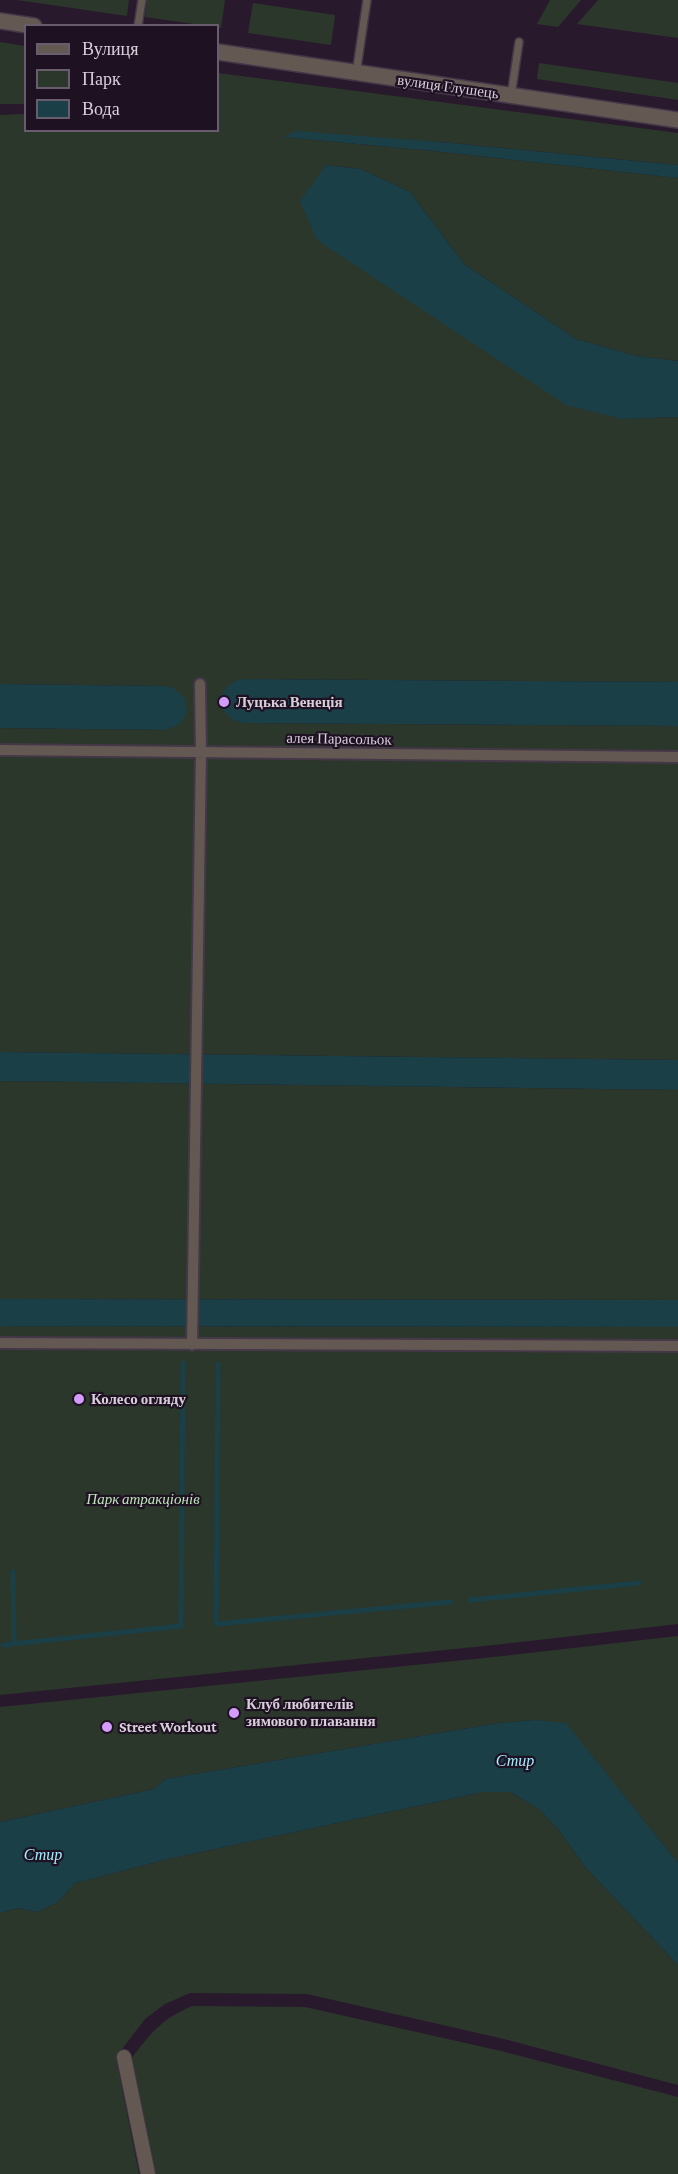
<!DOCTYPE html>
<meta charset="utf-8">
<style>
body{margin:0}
#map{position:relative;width:678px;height:2174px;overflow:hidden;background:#281a2c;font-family:"Crimson Pro",serif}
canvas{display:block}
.legend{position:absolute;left:24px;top:24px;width:195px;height:108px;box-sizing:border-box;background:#1e1122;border:2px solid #685d6c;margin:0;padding:8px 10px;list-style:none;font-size:18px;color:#d8cfdb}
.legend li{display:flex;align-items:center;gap:12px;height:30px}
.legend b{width:30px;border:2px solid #685d6c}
</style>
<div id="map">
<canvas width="678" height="2174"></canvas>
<ul class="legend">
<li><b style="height:8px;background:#645853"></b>Вулиця</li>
<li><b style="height:16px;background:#2b372a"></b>Парк</li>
<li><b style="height:16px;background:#1a3f47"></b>Вода</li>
</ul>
</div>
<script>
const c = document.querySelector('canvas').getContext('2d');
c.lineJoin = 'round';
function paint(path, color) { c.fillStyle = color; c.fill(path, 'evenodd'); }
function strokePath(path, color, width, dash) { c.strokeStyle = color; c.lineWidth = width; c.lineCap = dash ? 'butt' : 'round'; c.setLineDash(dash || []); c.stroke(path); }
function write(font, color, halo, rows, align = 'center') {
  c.font = font + ' "Crimson Pro",serif'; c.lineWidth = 4.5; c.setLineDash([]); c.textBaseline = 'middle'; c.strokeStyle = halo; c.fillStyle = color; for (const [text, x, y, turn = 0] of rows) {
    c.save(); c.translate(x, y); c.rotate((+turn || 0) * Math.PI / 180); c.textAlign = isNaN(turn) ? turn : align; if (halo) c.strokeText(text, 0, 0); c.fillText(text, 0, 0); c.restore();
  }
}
const green = new Path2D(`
 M17 0H129L127 16Z
 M147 0H225L221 28H218V26L201 25 145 17Z
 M550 0H581L558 27 537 24Z
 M598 0H678V38L577 24Z
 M253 3 335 15 331 45 248 33Z
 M0 42 25 46V104H0Z
 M539 63 678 83V100L537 79Z
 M218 73 678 133V165L440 142 284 137 433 151 678 178V361L637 356 576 339 464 264 410 192 361 169 326 165 622 419 678 417V682L243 679 221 697V704L243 723 678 726V1060L0 1052V728L165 730 166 686 0 684V115L25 114 26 130H218Z
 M0 1081 678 1090V1300L0 1299Z
 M0 1326 678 1327V1624L494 1645 0 1695Z
 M678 1636V1863L566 1724 534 1720 499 1723 165 1779 154 1789 0 1822V1707L494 1657Z
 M483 1792H510L539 1809 558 1829 586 1868 678 1965V2085L504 2039 307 1994 190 1993 165 2004 145 2019 119 2053 117 2062 139 2174H0V1913L18 1908 37 1912 58 1902 75 1883 168 1859Z
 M192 2006 305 2007 501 2051 678 2097V2174H155L131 2059C152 2032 160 2020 192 2006Z`);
const water = new Path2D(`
 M296 131 440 142 678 165V178L433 151 283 137Z
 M326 165 361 169 410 192 464 264 576 339 637 356 678 361V417L622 419 566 405 317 240 300 201Z
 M243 679 678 682V726L243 723C214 717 214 684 243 679Z
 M0 684 166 686 173 688 184 697 187 712 179 725 165 730 0 728Z
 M0 1052 678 1060V1090L0 1081Z
 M0 1299 678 1300V1327L0 1326Z
 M534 1720 566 1723 678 1863V1965L586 1868 558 1829 539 1809 510 1792H483L168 1859 75 1883 58 1902 37 1912 18 1908 0 1913V1822L154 1789 165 1779 499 1723Z`);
const stream = new Path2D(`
 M218 1364 216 1624 451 1602
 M13 1572 14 1644
 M470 1600 639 1583
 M3 1645 181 1626 183 1363`);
const service = new Path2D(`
 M138 26 142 0
 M356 74 367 0
 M511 96 519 42`);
const pedestrian = new Path2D(`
 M0 750 678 757
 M0 1343 678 1346
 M192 1345 201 752 200 684`);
const minor = new Path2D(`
 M124 2057 148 2174`);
const tertiary = new Path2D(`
 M0 21 34 26
 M218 52 678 120`);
const markers = [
 [224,702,6,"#d39cfc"],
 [79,1399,6,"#d39cfc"],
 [234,1713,6,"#d39cfc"],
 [107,1727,6,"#d39cfc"]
];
const streetNames = [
 ["вулиця Глушець",448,87,8],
 ["алея Парасольок",339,739,1]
];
const poiNames = [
 ["Луцька Венеція",236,702],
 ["Колесо огляду",91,1399],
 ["Клуб любителів",246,1704],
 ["зимового плавання",246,1721],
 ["Street Workout",119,1727]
];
const parkNames = [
 ["Парк атракціонів",143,1499]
];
const waterNames = [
 ["Стир",515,1761],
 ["Стир",43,1855]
];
paint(green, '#2b372a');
paint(water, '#1a3f47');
strokePath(stream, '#1a3f47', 5);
strokePath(service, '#443748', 10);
strokePath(pedestrian, '#443748', 14);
strokePath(minor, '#443748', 16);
strokePath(tertiary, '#443748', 18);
strokePath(service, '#645853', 7);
strokePath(pedestrian, '#645853', 10);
strokePath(minor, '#645853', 14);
strokePath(tertiary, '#645853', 15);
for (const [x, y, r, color] of markers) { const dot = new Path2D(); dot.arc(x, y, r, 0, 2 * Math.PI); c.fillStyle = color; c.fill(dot); strokePath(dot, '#1e1122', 2); }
write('15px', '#d8cfdb', '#1e1122', streetNames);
write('bold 15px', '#d8cfdb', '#1e1122', poiNames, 'left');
write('italic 15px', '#bde5b7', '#1e1122', parkNames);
write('italic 16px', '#a6edff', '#1e1122', waterNames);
</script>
